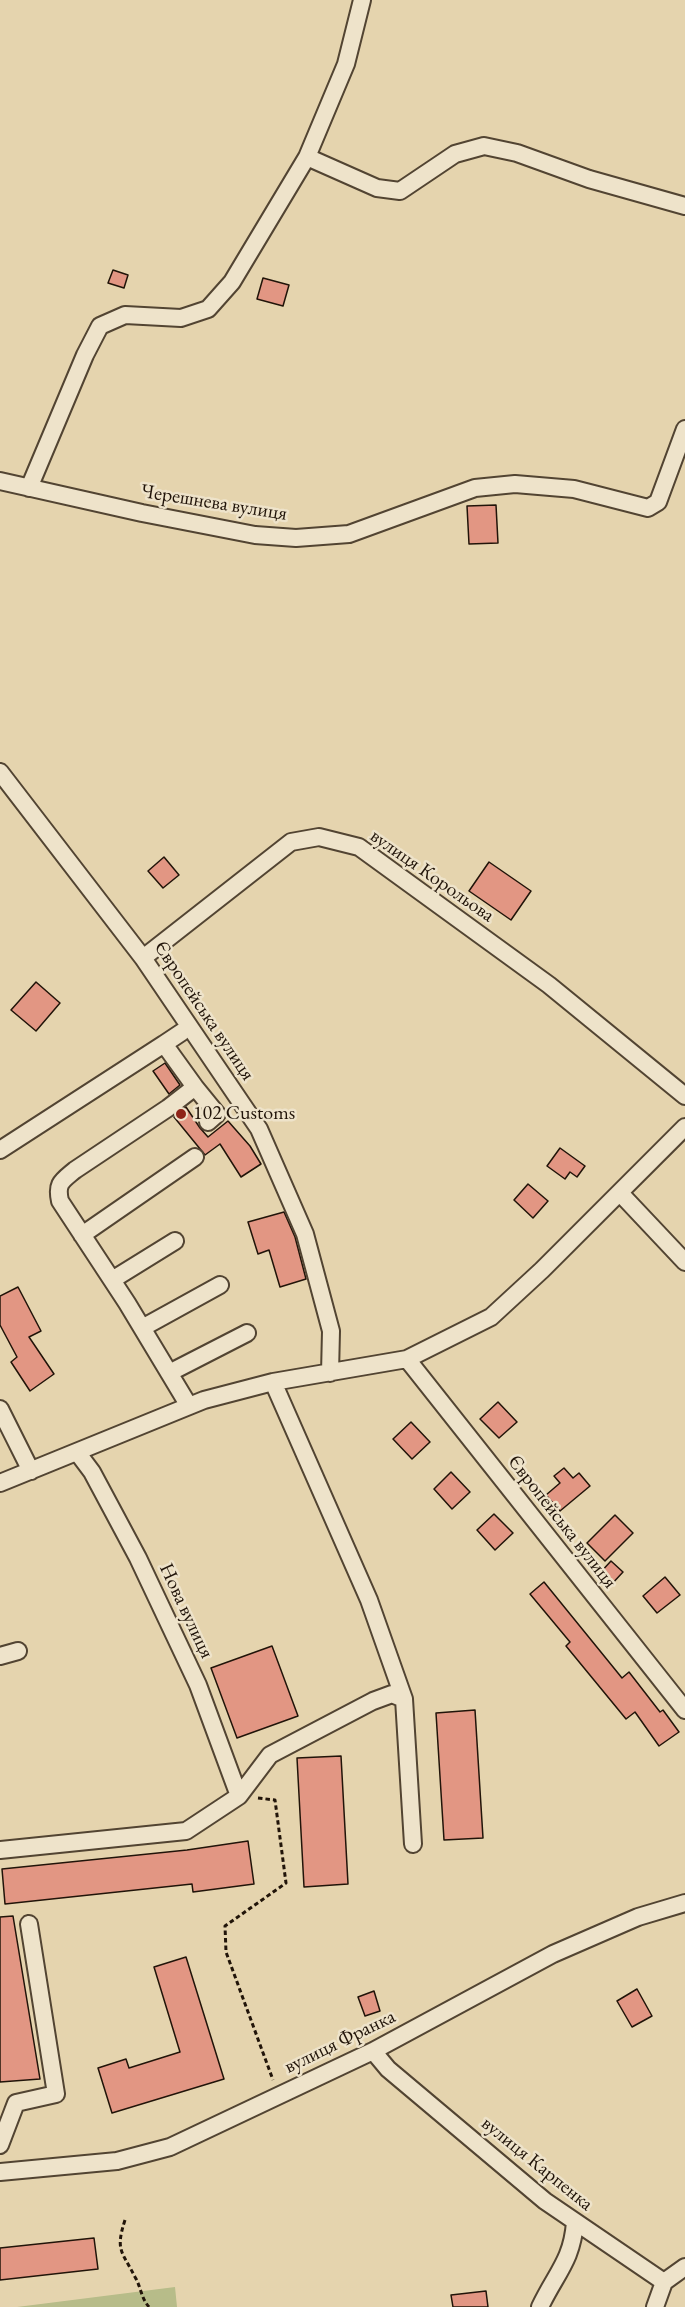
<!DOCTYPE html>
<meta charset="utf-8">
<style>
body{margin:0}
canvas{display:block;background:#e5d4ae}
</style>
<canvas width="685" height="2307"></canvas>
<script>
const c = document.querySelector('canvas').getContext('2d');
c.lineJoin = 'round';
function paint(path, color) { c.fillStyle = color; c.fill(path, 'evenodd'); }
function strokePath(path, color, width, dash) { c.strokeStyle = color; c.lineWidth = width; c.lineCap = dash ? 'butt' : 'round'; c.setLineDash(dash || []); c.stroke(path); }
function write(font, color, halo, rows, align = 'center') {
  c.font = font + ' "EB Garamond",serif'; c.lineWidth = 5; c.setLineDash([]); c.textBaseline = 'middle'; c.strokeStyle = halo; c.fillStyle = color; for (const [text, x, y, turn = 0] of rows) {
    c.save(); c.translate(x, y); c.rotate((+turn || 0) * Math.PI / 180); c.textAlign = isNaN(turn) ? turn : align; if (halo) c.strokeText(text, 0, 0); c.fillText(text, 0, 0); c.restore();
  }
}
const green = new Path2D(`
 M175 2287 177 2307H17Z`);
const building = new Path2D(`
 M113 270 128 275 124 288 108 283Z
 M263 278 289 285 283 306 257 299Z
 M496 505 498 543 469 544 467 506Z
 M164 857 179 875 163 888 148 871Z
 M489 862 531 891 511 920 469 891Z
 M36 982 60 1003 36 1031 11 1010Z
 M165 1063 180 1085 169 1094 153 1071Z
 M186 1107 200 1128 208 1137 228 1121 250 1146 261 1164 241 1177 220 1144 205 1155 174 1117Z
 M560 1148 585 1166 577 1177 570 1172 565 1179 547 1166Z
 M528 1184 548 1201 533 1218 514 1200Z
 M284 1212 295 1237 306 1279 280 1287 269 1250 258 1254 248 1222Z
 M18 1287 41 1331 29 1337 54 1374 30 1391 11 1362 17 1357 0 1325V1296Z
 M498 1402 517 1422 499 1438 480 1419Z
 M411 1422 430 1442 412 1459 393 1439Z
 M564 1468 573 1478 579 1473 590 1486 560 1511 546 1495 560 1483 554 1476Z
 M451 1472 470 1492 452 1509 434 1489Z
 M494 1514 513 1533 495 1550 477 1530Z
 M615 1515 633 1533 605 1561 587 1543Z
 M611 1561 623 1572 610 1586 598 1575Z
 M665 1577 680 1595 657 1613 643 1596Z
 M544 1582 622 1678 629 1672 660 1712 663 1710 679 1732 659 1746 635 1712 626 1719 566 1646 570 1642 530 1594Z
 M272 1646 298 1716 237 1738 211 1668Z
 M475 1710 483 1838 444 1840 436 1713Z
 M341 1756 348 1884 304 1887 297 1758Z
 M248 1841 254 1884 193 1892 192 1884 5 1904 2 1869 187 1850Z
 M13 1916 40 2079 0 2082V1917Z
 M186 1957 224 2079 112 2113 98 2068 126 2059 129 2068 180 2052 154 1967Z
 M637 1989 652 2016 632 2027 617 2001Z
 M374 1991 380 2011 365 2016 358 1997Z
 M94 2238 98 2269 0 2280V2248Z
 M486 2291 488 2307H453L451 2295Z`);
const path = new Path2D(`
 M258 1798 275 1800 286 1883 225 1926 226 1952 273 2080
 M125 2220C115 2251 122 2251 135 2277 141 2287 141 2298 149 2307`);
const minor = new Path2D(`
 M307 157 377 188 400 191 455 154 484 146 517 153 589 179 685 206
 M0 481 142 513 255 535 296 538 349 534 475 488 515 484 574 489 648 508 658 502 685 429
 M29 488 85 355 100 326 125 315 181 318 208 309 232 282 307 157 346 64 362 0
 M0 772 143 958 259 1129 305 1234 331 1331 330 1373
 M143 958 291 842 319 837 359 847 549 985 685 1096
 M182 1032 164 1044 195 1087 168 1108 75 1170C62 1181 56 1183 60 1201L127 1303 189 1406
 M195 1087 217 1114 208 1122
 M0 1150 164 1044
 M620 1193 685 1262
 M82 1235 195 1157
 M112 1280 175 1241
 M142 1328 220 1285
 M407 1359 685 1710
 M169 1373 247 1333
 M273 1382 369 1600 404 1699 413 1844
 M0 1409 31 1471
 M77 1452 92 1472 138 1558 198 1685 239 1796
 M0 1483 204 1400 273 1382 407 1359 491 1317 542 1270 685 1127
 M0 1656 18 1651
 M0 1850 186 1831 239 1796 270 1755 373 1701 392 1694 404 1699
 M373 2051 388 2069 545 2201 664 2282 685 2267
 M0 2145 16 2103 56 2094 29 1924
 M0 2172 117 2161 170 2147 373 2051 553 1954 638 1917 685 1903
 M540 2307C556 2273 572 2261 575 2222
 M655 2307 664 2282`);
const markers = [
 [181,1114,6,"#8f2418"]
];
const streetNames = [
 ["Черешнева вулиця",214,503,9],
 ["вулиця Корольова",432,876,35],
 ["Європейська вулиця",204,1011,56],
 ["Європейська вулиця",562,1522,52],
 ["Нова вулиця",186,1611,65],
 ["вулиця Франка",340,2042,-26],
 ["вулиця Карпенка",537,2164,39]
];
const poiNames = [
 ["102 Customs",193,1114]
];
paint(green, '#b7bc89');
paint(building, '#e29683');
strokePath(building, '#211409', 1.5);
strokePath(minor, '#524432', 20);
strokePath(path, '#211409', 3, [4.5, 3]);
strokePath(minor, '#eee3ca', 16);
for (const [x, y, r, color] of markers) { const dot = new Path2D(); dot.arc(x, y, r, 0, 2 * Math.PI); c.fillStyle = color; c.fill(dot); strokePath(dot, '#eee3ca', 2); }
write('20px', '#211409', '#eee3ca', streetNames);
write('20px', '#211409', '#eee3ca', poiNames, 'left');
</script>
